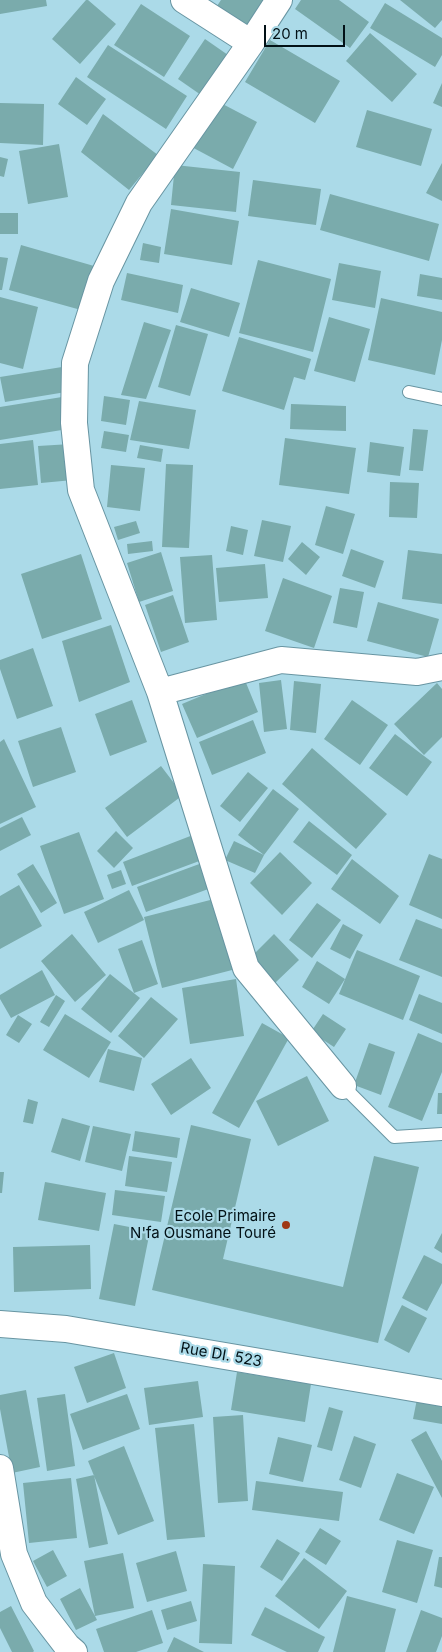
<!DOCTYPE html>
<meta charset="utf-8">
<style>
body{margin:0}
#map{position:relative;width:442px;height:1652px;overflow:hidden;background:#abdae8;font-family:Inter,sans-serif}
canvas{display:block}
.scale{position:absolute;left:264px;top:25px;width:81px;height:22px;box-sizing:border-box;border:2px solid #021116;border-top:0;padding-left:6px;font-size:15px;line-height:18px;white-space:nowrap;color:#021116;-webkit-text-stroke:4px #abdae8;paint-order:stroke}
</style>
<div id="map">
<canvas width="442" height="1652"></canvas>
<div class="scale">20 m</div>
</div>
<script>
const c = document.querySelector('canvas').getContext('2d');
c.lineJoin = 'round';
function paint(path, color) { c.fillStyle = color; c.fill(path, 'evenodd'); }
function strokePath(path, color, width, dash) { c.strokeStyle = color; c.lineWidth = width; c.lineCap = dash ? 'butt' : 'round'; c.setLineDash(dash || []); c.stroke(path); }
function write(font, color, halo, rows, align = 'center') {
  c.font = font + ' Inter,sans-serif'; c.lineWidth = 4.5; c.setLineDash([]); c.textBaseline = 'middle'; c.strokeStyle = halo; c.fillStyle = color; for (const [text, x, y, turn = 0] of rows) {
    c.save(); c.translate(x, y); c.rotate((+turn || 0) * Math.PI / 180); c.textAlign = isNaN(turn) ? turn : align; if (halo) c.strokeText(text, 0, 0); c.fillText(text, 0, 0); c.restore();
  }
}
const building = new Path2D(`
 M0 0H46L47 6 0 14Z
 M86 0H88L116 24 80 64 52 39Z
 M221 0H266L245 30 215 9Z
 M301 0H339L369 22 350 48 295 9Z
 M400 0H442V20L435 28Z
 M385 3 442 38V55L435 67 370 28Z
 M141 4 190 36 164 77 114 45Z
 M370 33 417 74 392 102 346 61Z
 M205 39 228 55 201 95 178 79Z
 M270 40 340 81 315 123 245 82Z
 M108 45 187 96 166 129 87 77Z
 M76 77 106 99 87 125 58 104Z
 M442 83V107L433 103Z
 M213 99 257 122 233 169 188 145Z
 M0 103 44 104 43 145 0 143Z
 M367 110 432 129 421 166 356 147Z
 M103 114 158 155 129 190 81 152Z
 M59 144 68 197 28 204 19 151Z
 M0 157 8 159 4 177 0 176Z
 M442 163V201L426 193Z
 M175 165 240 172 236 212 171 205Z
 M253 180 321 189 316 225 248 216Z
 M330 194 439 224 429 261 320 230Z
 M171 209 239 221 232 265 164 254Z
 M0 213H18V234H0Z
 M143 243 161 247 159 263 140 260Z
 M21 245 94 266 81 310 9 290Z
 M0 257 8 258 2 290H0Z
 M258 260 331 279 313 352 239 333Z
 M339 263 381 271 375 308 332 300Z
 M127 273 183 285 178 313 121 300Z
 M420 274 442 278V300L417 296Z
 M191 288 240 303 229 337 180 322Z
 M0 297 38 307 23 369 0 363Z
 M381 298 442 312V340L435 375 368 360Z
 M329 317 370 329 355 382 314 371Z
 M144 322 171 330 146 399 121 395Z
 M176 325 208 334 190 396 158 387Z
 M239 337 311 359 305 380 294 377 284 410 222 391Z
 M62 367 66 392 5 402 0 377Z
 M104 396 130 400 126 425 101 421Z
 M62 397 68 429 0 440V407Z
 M139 401 196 410 189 449 130 440Z
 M291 404 346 406V431L290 429Z
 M413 429 428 430 423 471 409 470Z
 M104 431 129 435 126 452 101 448Z
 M285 438 356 448 349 494 279 485Z
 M33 440 38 485 0 489V444Z
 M370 442 404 447 400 476 367 472Z
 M71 444 73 480 41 483 38 446Z
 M140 445 163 449 161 462 137 458Z
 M166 464 193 465 189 548 162 547Z
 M111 465 145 468 140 511 107 507Z
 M390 482 419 483 417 518 389 517Z
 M326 506 355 514 343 554 315 545Z
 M262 520 291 526 283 562 254 556Z
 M136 521 140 533 118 540 114 527Z
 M231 526 248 530 243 555 226 551Z
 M152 541 153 551 128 554 127 544Z
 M302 542 320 557 306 575 288 559Z
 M351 549 384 561 375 588 342 576Z
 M408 550 442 554V604L402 599Z
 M161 552 173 591 139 602 127 563Z
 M81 554 102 619 42 639 21 574Z
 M212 555 217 620 185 623 180 557Z
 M265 564 268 598 219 602 216 568Z
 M283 578 332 596 314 648 265 631Z
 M340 588 364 592 357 628 333 623Z
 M173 595 189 642 161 652 145 605Z
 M378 602 439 619 428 657 367 641Z
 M111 625 130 682 79 702 62 641Z
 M33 648 53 706 17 719 0 669V660Z
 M244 678 258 712 197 738 182 704Z
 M281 680 287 729 264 732 259 683Z
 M294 681 321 684 316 733 290 730Z
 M437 683 442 689V737L424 755 394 724Z
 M132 700 147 742 110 756 95 714Z
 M352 700 388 725 360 765 324 739Z
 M253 720 266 753 212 775 199 742Z
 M61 727 76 772 33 787 18 741Z
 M395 734 432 762 407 796 369 768Z
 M4 739 36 807 0 824V742Z
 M312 748 387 814 356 849 282 784Z
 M161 766 183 795 127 837 105 808Z
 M248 772 268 788 240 822 220 806Z
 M273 789 299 809 264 855 255 873 225 860 234 841 264 855 238 835Z
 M22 817 31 835 0 851V828Z
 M309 821 352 855 337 875 293 842Z
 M116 831 133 848 114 868 97 851Z
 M79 832 104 899 64 914 40 846Z
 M193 835 202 860 132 886 123 862Z
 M280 852 312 883 282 915 250 883Z
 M429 854 442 859V919L409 905Z
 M352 859 399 896 380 924 331 889Z
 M202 863 211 888 146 912 137 887Z
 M33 864 57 903 41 913 17 874Z
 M121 870 126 884 112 889 107 875Z
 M19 885 42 926 0 949V896Z
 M129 890 144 920 98 943 84 912Z
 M218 898 236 969 162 988 144 917Z
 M317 903 341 920 312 958 289 940Z
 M416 919 442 929V977L399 960Z
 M343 924 363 935 350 959 330 949Z
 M72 934 106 975 75 1002 41 961Z
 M274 934 299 960 275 983 250 958Z
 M142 940 158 984 134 993 118 949Z
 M357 950 420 976 403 1020 339 994Z
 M317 961 345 979 329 1004 302 987Z
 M42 970 55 995 11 1018 0 999V995Z
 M110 974 140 998 111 1033 81 1009Z
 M236 979 244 1036 190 1044 182 988Z
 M419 994 442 1003V1034L409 1020Z
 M56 995 65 1001 49 1027 40 1022Z
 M151 997 178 1019 144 1058 118 1036Z
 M65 1014 111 1042 89 1078 43 1050Z
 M323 1014 346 1029 334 1047 311 1032Z
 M18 1015 32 1024 19 1043 6 1035Z
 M262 1023 289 1038 239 1128 212 1113Z
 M418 1033 442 1043V1072L422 1121 388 1107Z
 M369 1043 395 1052 381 1095 354 1085Z
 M108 1049 142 1058 134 1091 99 1082Z
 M191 1058 211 1088 171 1115 151 1084Z
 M307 1076 329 1121 278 1146 256 1101Z
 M438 1093H442V1114H437Z
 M28 1099 38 1102 33 1124 23 1122Z
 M62 1118 90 1126 80 1161 51 1152Z
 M191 1125 251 1139 223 1259 343 1287 374 1156 419 1167 378 1343 152 1290Z
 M93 1126 131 1134 122 1171 85 1162Z
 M135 1131 180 1138 177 1158 132 1151Z
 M129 1156 172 1162 167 1192 125 1186Z
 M0 1172H4L2 1193H0Z
 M45 1182 106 1193 99 1231 38 1220Z
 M115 1190 165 1196 161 1222 112 1215Z
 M114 1224 150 1231 135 1306 99 1299Z
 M442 1233V1253L434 1248Z
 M90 1245 91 1289 14 1292 13 1247Z
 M424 1255 442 1264V1283L427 1311 402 1298Z
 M402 1305 427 1318 409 1353 384 1340Z
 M114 1353 126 1388 87 1403 74 1367Z
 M237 1372 311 1384 305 1422 231 1410Z
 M198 1381 203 1417 149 1425 144 1388Z
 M26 1390 40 1467 12 1473 0 1409V1395Z
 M65 1394 75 1466 47 1471 37 1398Z
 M127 1394 140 1429 83 1450 70 1414Z
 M417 1399 442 1404V1424L413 1419Z
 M329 1407 343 1411 332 1451 317 1447Z
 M243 1415 248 1501 218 1503 213 1417Z
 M194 1424 205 1537 167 1540 155 1428Z
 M426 1431 442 1461V1498L411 1440Z
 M354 1436 376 1444 361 1488 339 1480Z
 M278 1437 312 1445 303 1482 269 1474Z
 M124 1446 154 1521 118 1535 88 1461Z
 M397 1473 434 1487 414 1534 379 1520Z
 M94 1475 108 1544 89 1548 76 1479Z
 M71 1478 77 1538 29 1543 23 1483Z
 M256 1481 343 1492 339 1521 252 1510Z
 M320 1528 341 1541 326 1565 305 1552Z
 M277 1539 300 1553 282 1581 260 1567Z
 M397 1540 433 1550 417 1603 382 1592Z
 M53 1550 67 1576 47 1587 33 1561Z
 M176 1551 187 1591 147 1602 136 1563Z
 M123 1553 134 1608 95 1616 97 1620 76 1630 60 1599 80 1588 95 1616 84 1561Z
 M439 1557H442V1588L434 1586Z
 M304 1558 347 1591 319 1629 275 1596Z
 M203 1564 235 1566 232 1644 199 1643Z
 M347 1596 396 1609 385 1652H333Z
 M191 1601 197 1621 167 1630 161 1610Z
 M11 1606 34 1651 33 1652H12L0 1628V1612Z
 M265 1607 325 1637 318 1652H287L251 1635Z
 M152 1610 163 1643 136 1652H104L96 1629Z
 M421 1610 442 1618V1636L436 1652H406Z
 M174 1637 204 1652H167Z`);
const lane = new Path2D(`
 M409 392 442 399
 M343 1086 394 1137 442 1134`);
const street = new Path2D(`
 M184 0 251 43
 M279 0 251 43 139 203 101 281 75 363 74 423 81 490 160 692 246 968 343 1086
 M160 692 281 660 417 672 442 667
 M0 1324 66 1329 442 1393
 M0 1468 14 1554 34 1603 67 1646 74 1652`);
const markers = [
 [286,1225,5,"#9f3815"]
];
const poiNames = [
 ["Ecole Primaire",276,1216],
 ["N'fa Ousmane Touré",276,1233]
];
const streetNames = [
 ["Rue DI. 523",221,1355,10]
];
paint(building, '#7aabac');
strokePath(lane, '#6895a2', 14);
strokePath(street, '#6895a2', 28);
strokePath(lane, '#fff', 12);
strokePath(street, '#fff', 26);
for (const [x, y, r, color] of markers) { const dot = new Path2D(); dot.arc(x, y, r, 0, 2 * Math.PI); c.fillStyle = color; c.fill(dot); strokePath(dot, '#abdae8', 2); }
write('15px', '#021116', '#abdae8', poiNames, 'right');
write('15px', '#021116', '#abdae8', streetNames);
</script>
